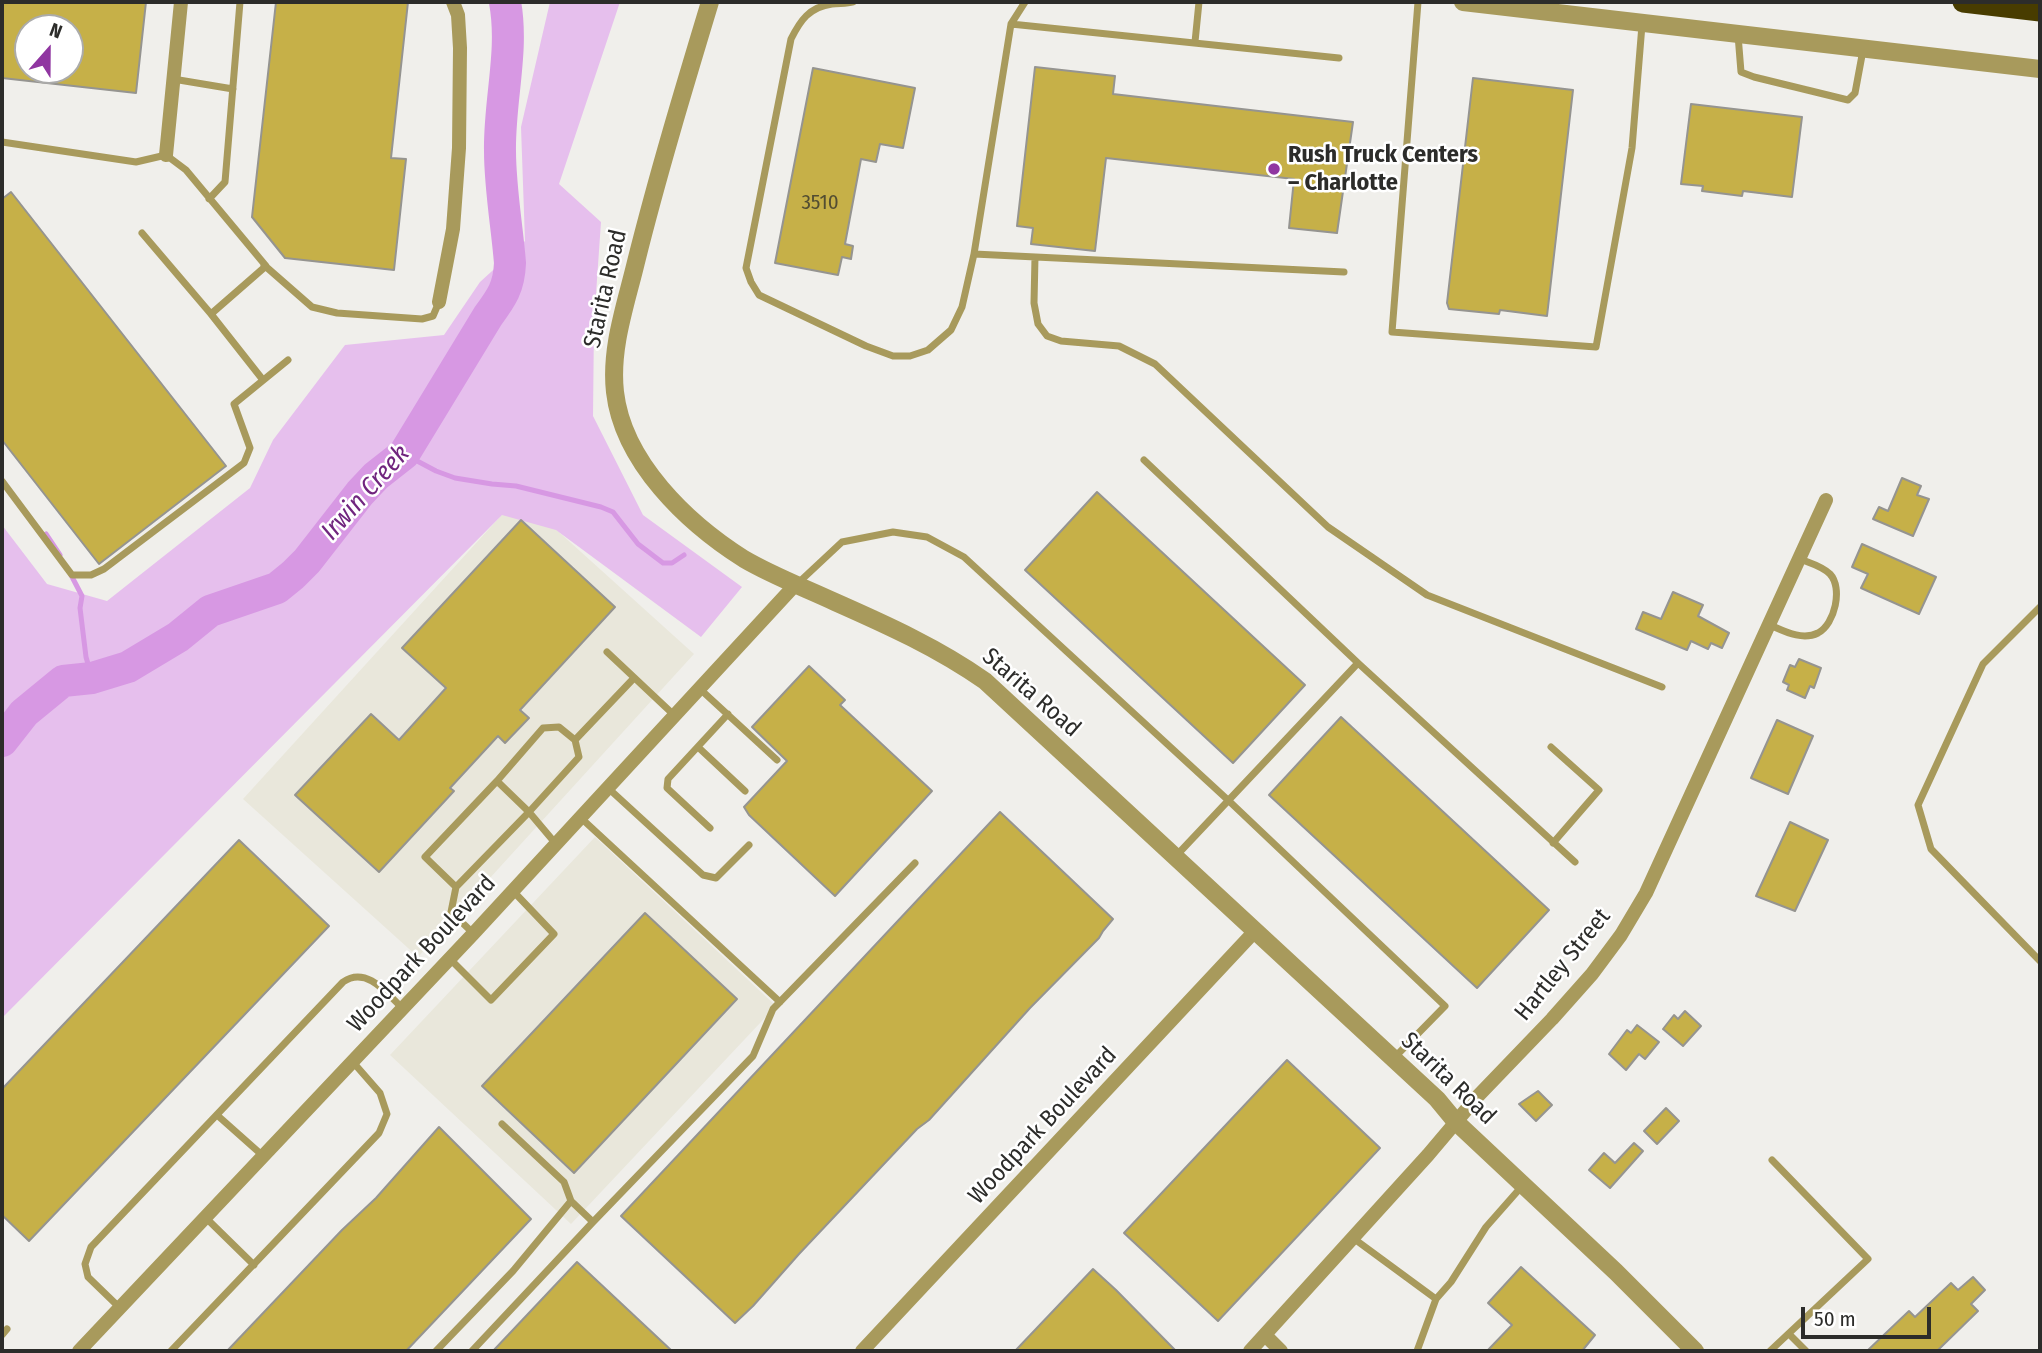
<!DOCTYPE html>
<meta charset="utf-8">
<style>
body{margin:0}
#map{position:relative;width:2042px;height:1353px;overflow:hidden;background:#f0efeb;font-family:"Fira Sans Condensed",sans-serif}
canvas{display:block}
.frame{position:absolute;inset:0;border:4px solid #2c2c2a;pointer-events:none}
.north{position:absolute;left:14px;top:14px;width:70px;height:70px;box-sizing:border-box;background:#fff;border:2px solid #ababaa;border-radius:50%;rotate:21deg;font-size:19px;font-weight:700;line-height:28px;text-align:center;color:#2c2c2a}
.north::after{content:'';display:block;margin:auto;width:24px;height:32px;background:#9036a1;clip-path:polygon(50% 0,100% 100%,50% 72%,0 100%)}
.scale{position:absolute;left:1801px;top:1307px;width:130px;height:32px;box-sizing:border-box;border:4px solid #2c2c2a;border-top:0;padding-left:9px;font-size:21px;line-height:24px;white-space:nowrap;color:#2c2c2a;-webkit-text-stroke:5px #fff;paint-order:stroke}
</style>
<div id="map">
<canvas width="2042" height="1353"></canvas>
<div class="frame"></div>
<div class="north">N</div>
<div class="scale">50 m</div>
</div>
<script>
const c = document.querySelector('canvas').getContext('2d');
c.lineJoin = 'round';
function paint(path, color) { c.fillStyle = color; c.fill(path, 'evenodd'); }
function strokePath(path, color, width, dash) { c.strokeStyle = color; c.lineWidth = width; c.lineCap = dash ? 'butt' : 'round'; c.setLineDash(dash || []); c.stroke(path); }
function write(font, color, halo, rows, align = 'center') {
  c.font = font + ' "Fira Sans Condensed",sans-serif'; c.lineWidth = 5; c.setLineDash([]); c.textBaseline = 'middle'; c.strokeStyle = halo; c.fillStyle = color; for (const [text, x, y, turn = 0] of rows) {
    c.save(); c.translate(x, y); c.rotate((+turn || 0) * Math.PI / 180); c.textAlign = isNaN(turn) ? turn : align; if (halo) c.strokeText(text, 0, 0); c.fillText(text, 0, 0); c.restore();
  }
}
const built = new Path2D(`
 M519 496 694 654 418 957 243 799Z
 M595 837 776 1006 571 1224 390 1055Z`);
const green = new Path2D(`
 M550 2H620L559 184 601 222 594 323 593 416 643 515 742 587 701 637 556 530 502 515 2 1018V525L47 584 107 601 250 488 273 440 345 345 444 335 480 282 525 241 521 127Z`);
const stream = new Path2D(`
 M500 2 507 10
 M404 454 436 471 455 478 492 484 516 486 601 507 613 512 638 544 663 563H672L684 555
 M46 534 60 555
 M70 573 82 596 80 608 86 657 92 678`);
const river = new Path2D(`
 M2 741 24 713 63 681 92 678 128 667 178 637 210 611 277 588 293 575 307 561 360 493 376 476 404 454 488 316C502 297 509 287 510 263 507 226 500 188 500 151 499 101 514 51 505 2`);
const building = new Path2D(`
 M2 2H146L136 93 2 78ZM28 28H70V70H28Z
 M276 2H408L391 158 406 159 394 270 285 258 252 217Z
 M1035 67 1115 76 1113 94 1353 122 1337 233 1289 228 1294 179 1106 158 1095 251 1031 244 1033 228 1017 226Z
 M813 68 915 88 903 148 880 144 876 162 861 159 845 244 853 246 851 259 842 257 838 275 775 263Z
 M1473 78 1573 90 1547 316 1500 310 1499 314 1449 309 1447 303Z
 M1691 104 1802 117 1792 197 1743 191 1742 196 1702 191 1703 186 1681 184Z
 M11 192 226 466 99 564 2 440V199Z
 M1902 478 1921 486 1917 495 1929 499 1913 536 1873 519 1879 507 1888 511Z
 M1097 492 1305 685 1233 763 1025 570Z
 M521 520 615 607 520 710 529 718 505 743 498 736 450 788 454 791 379 872 295 795 371 714 399 740 446 688 402 648Z
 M1862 544 1936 577 1919 614 1861 588 1868 574 1852 567Z
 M1673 592 1703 605 1698 616 1729 633 1722 648 1711 643 1708 649 1691 641 1687 650 1636 629 1643 612 1661 619Z
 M1799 659 1821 668 1814 688 1810 686 1805 698 1787 690 1789 685 1783 682 1790 665 1795 667Z
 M809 666 845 700 840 705 932 791 835 896 749 815 744 807 787 761 752 727Z
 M1341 717 1549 910 1477 988 1269 795Z
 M1777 720 1813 736 1788 794 1751 778Z
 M1000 812 1113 919 1103 931 1099 938 1030 1008 929 1120 917 1129 799 1254 753 1306 735 1323 621 1216Z
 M1790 822 1828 840 1795 911 1756 896Z
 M239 840 329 926 29 1241 2 1215V1089Z
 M645 913 737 999 574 1173 482 1086Z
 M1685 1011 1701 1026 1683 1046 1663 1029 1674 1015 1678 1019Z
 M1637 1025 1659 1042 1645 1059 1639 1054 1626 1070 1609 1054 1627 1030 1631 1033Z
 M1287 1060 1380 1148 1218 1321 1124 1233Z
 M1538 1091 1552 1105 1536 1121 1519 1104Z
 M1666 1108 1679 1121 1657 1144 1644 1131Z
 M439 1127 531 1219 406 1351H227L342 1230 376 1198Z
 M1634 1143 1643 1151 1610 1188 1589 1170 1604 1153 1615 1163Z
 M577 1262 672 1351H493Z
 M1521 1267 1595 1335 1582 1351H1487L1512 1325 1488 1303Z
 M1093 1269 1116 1290 1176 1351H1015Z
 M1973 1277 1985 1290 1971 1304 1978 1311 1937 1351H1867L1909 1311 1915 1317 1951 1283 1958 1290Z`);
const service = new Path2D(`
 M853 2C847 4 839 3 832 4 809 7 800 21 791 39L746 268 751 282 759 295 866 346 893 356H910L928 350 951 330 962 307 974 254
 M1025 2 1011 24 974 254 1344 272
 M1418 2 1392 332 1596 347 1632 148 1642 25
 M1011 24 1339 58
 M1738 35 1741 72 1754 77 1848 100 1855 93 1863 50
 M1195 42 1199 2
 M173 79 233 89
 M2 142 136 162 166 155 186 170 266 266 211 314 263 380
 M209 199 225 182 240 2
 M142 233 211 314
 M1035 257 1034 303 1038 324 1047 336 1061 341 1119 346 1155 364 1328 527 1427 595 1662 687
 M264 265 312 307 337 313 422 319 433 316 439 302
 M1144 460 1358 663
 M2 481 72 575H91L104 569 244 463 250 448 234 404 288 360
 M796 585 842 542 893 532 927 537 964 557 1229 801 1445 1006 1394 1058
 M2040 607 1983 664 1918 805 1931 849 2040 961
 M1770 625C1784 631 1802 641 1818 633 1835 624 1843 588 1830 574 1822 566 1810 563 1800 559
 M607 652 674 715
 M700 689 777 760
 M575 740 634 678
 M698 747 745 791
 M1551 747 1599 790 1553 843
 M608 788 703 875 716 878 749 845
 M581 818 780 1002
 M710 828 667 788 668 779 728 714
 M1176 856 1358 663 1575 862
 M456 887 425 857 497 781 529 812 579 757 575 740 559 727 543 728 497 781
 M473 933 451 912 456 887 529 812 556 844
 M450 959 491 1000 554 934 513 891
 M217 1115 262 1155
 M502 1124 564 1182 571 1201 593 1222
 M205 1217 254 1265
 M1353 1238 1436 1299 1451 1282 1486 1227 1523 1185
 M120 1308 88 1277 85 1264 91 1247 343 982C366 966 386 992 402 1008
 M1789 1334 1806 1351
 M2 1335 7 1329
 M171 1351 379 1133 387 1114 380 1093 352 1061
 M436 1351 513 1271 571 1201
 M472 1351 593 1222 753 1056 773 1009 915 863
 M1417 1351 1436 1299
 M1770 1351 1868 1259 1772 1160`);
const minor = new Path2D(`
 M166 155 181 2
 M439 302 453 229 459 148 460 48 458 15 453 2
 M1265 1335 1281 1351
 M79 1351 473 934 795 585
 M862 1351 1255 931
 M1250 1351 1428 1155 1477 1097 1552 1019 1592 974 1621 935 1646 893 1826 500`);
const tertiary = new Path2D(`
 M710 2C684 88 658 174 636 262 626 304 610 348 615 392 623 462 687 523 744 559 773 576 805 588 835 602 887 625 938 648 985 681L1437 1099 1456 1122 1616 1272 1695 1351
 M1463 2 2040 69`);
const motorway = new Path2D(`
 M1963 2 2040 11`);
const markers = [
 [1274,169,7,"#9036a1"]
];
const numberNames = [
 ["3510",820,203]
];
const poiNames = [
 ["Rush Truck Centers",1288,155],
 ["– Charlotte",1288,183]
];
const streetNames = [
 ["Starita Road",606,289,-77],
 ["Starita Road",1031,693,41],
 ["Woodpark Boulevard",422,954,-47],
 ["Hartley Street",1563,965,-51],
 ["Starita Road",1448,1079,44],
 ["Woodpark Boulevard",1043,1126,-47]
];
const waterNames = [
 ["Irwin Creek",366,493,-48]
];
paint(built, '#e9e7db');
paint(green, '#e6bfed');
strokePath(stream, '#d798e3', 5);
strokePath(river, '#d798e3', 32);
paint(building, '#c6b048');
strokePath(building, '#959490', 2);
strokePath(service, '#a89a5c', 7);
strokePath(minor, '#a89a5c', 14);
strokePath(tertiary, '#a89a5c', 18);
strokePath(motorway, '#483c00', 21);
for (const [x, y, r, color] of markers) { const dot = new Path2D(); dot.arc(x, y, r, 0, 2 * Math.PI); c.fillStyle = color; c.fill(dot); strokePath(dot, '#fff', 2.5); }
write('21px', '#524d32', null, numberNames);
write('bold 24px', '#2c2c2a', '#fff', poiNames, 'left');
write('24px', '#2c2c2a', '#fff', streetNames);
write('italic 26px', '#70257e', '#fff', waterNames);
</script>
